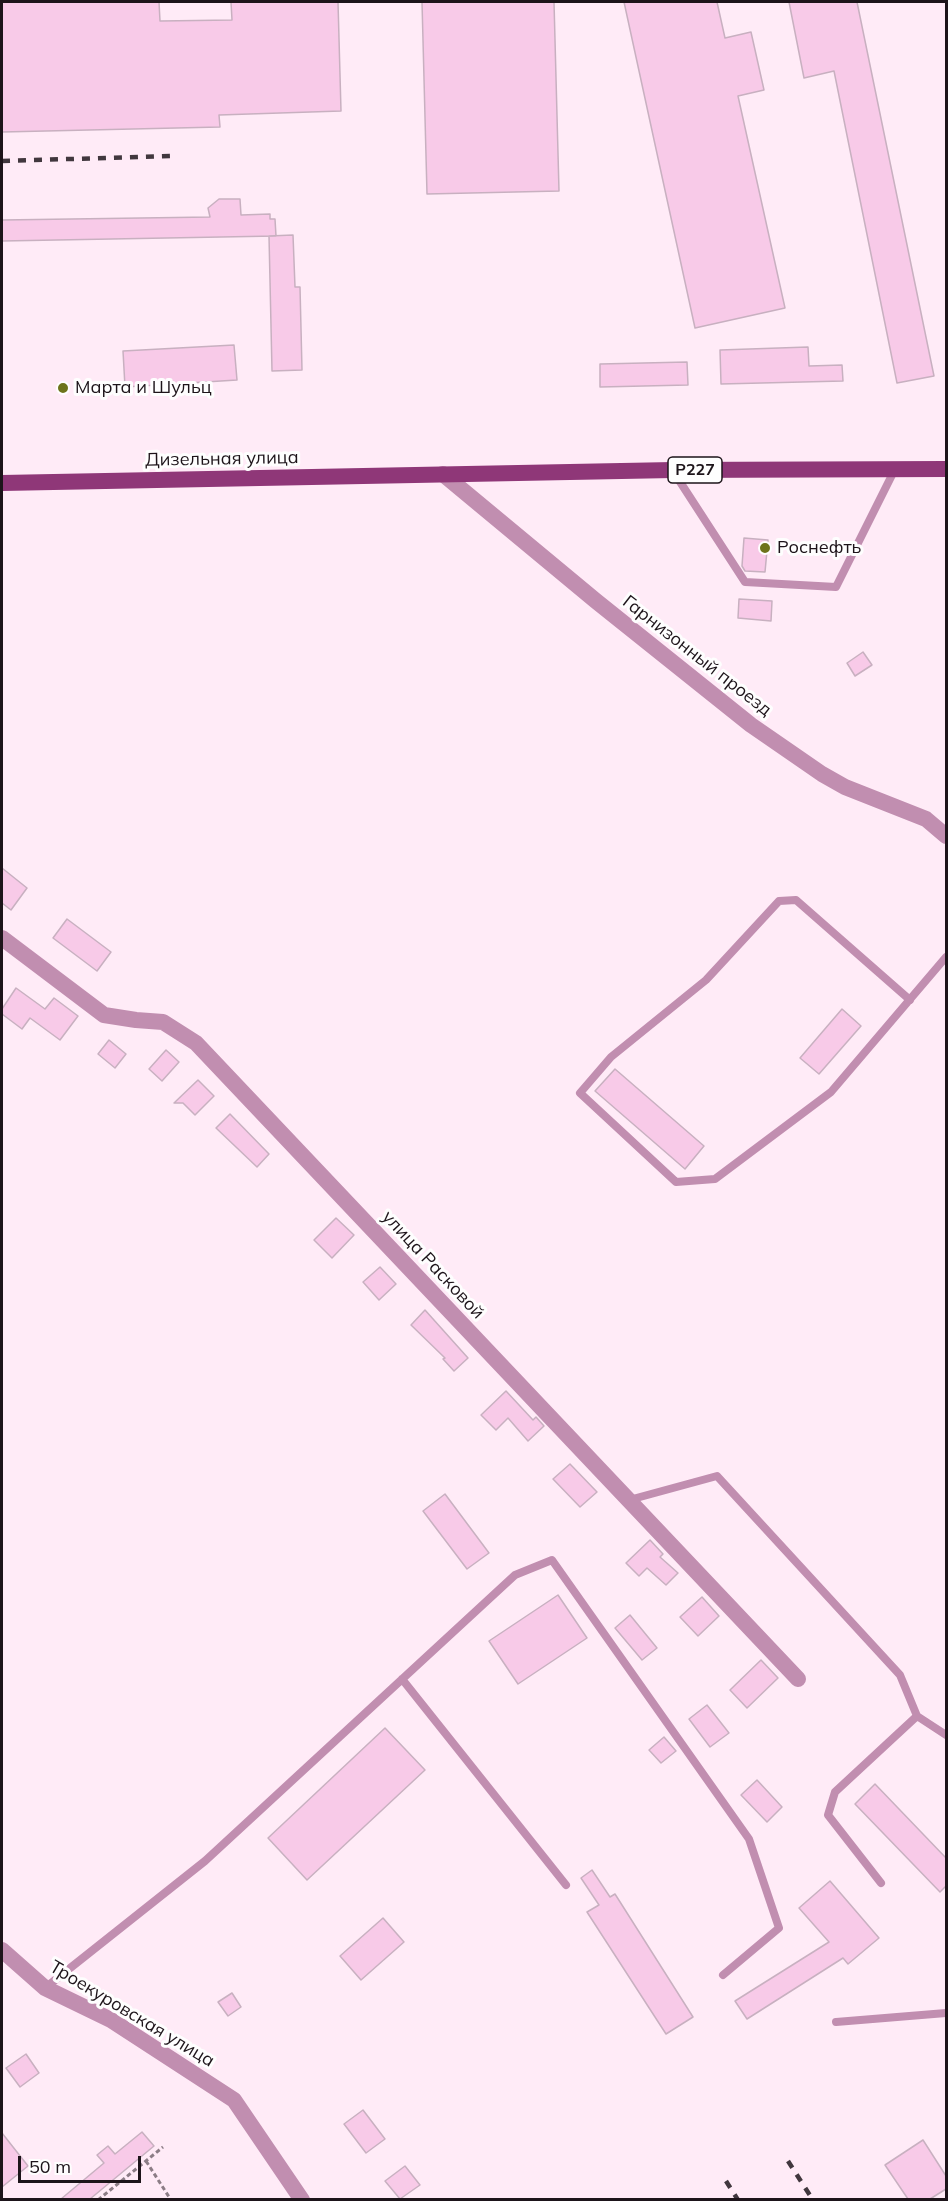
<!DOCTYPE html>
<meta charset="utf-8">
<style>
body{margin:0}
#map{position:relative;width:948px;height:2201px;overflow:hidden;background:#ffebf7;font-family:Mulish,sans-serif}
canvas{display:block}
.frame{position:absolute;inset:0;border:3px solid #1d141a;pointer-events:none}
.scale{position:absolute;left:18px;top:2156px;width:123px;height:27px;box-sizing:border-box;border:3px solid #1d141a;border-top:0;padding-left:8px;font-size:18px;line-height:21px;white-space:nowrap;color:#1d141a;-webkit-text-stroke:4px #fefefe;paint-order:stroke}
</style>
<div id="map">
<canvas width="948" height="2201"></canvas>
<div class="frame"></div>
<div class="scale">50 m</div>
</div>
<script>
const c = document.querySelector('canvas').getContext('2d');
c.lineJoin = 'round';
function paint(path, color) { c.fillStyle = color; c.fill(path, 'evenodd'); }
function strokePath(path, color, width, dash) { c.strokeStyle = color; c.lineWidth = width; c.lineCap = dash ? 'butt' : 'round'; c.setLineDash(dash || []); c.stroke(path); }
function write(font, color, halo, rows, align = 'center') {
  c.font = font + ' Mulish,sans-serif'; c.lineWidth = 6; c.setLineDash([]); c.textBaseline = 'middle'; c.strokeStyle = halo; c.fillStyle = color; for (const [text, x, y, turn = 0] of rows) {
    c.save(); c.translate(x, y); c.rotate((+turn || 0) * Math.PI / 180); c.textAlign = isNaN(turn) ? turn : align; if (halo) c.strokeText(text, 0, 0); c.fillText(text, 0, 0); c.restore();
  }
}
const building = new Path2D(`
 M2 2H159L160 21 232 20 231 2H338L341 111 219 115 220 127 2 132Z
 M422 2H554L559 191 427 194Z
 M624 2H717L725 38 751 32 764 90 738 96 785 308 695 328Z
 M789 2H857L934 376 897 383 834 71 804 78Z
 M219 199H240L241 215 270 214V219H275L276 236 2 241V220L210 217 208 208Z
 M293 235 295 287H300L302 370 272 371 269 236Z
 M234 345 237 380 125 387 123 351Z
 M808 347 809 366 842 365 843 381 721 384 720 350Z
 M687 362 688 385 600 387V364Z
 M744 538 768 540 765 572 745 571 742 566Z
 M739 599 772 601 771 621 738 618Z
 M863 652 872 665 855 676 847 663Z
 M2 868 27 888 11 910 2 903Z
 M67 919 111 952 97 971 53 938Z
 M16 988 45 1009 54 998 78 1016 60 1040 30 1018 22 1029 2 1014V1009Z
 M842 1009 861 1026 819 1074 800 1058Z
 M109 1040 126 1054 115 1068 98 1054Z
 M166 1050 179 1062 162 1081 149 1069Z
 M615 1069 704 1146 685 1169 595 1091Z
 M198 1080 214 1096 195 1115 183 1103H174Z
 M230 1114 269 1154 257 1167 216 1128Z
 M336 1218 354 1235 332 1258 314 1240Z
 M380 1267 396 1284 379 1300 363 1282Z
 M425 1310 468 1358 454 1371 443 1359 445 1358 411 1325Z
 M506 1391 533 1420 536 1417 544 1426 528 1441 508 1418 496 1430 481 1415Z
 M570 1464 597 1492 580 1507 553 1479Z
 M445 1494 489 1553 467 1569 423 1511Z
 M650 1540 663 1554 660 1557 678 1573 666 1585 647 1568 639 1576 626 1563Z
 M558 1595 587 1638 518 1684 489 1641Z
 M702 1597 719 1616 698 1636 680 1617Z
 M630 1615 657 1648 642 1660 615 1628Z
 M761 1660 778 1678 747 1708 730 1690Z
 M707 1705 729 1733 710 1747 689 1719Z
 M385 1728 425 1770 307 1880 268 1838Z
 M664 1737 676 1751 661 1763 649 1750Z
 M757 1780 782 1807 767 1822 741 1795Z
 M875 1784 946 1858V1886L940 1892 855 1804Z
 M592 1870 610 1897 615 1894 693 2017 666 2034 587 1912 599 1905 581 1878Z
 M830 1881 879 1938 848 1964 843 1958 747 2019 735 2001 829 1942 799 1908Z
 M383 1918 404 1942 361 1980 340 1956Z
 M232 1993 241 2007 228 2016 218 2002Z
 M26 2054 39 2073 20 2087 6 2068Z
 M363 2110 385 2139 366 2153 344 2124Z
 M142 2132 154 2146 90 2199H61L104 2163 97 2155 108 2146 115 2154Z
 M2 2133 28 2166 2 2187Z
 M923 2140 946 2176V2189L930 2199H908L885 2165Z
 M405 2166 420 2185 400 2199 385 2181Z`);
const path = new Path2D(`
 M146 2161 171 2200
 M98 2200 163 2147`);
const service = new Path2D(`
 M673 471 745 582 836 587 895 469
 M910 1000 796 900 779 901 706 980 611 1057 580 1093 676 1182 715 1179 831 1092 946 957
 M629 1500 717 1476 900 1675 917 1716 946 1735
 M402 1679 566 1885
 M881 1883 828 1815 835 1792 917 1716
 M45 1988 205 1861 515 1575 552 1560 749 1839 779 1928 723 1975
 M836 2022 946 2013`);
const minor = new Path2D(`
 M443 474 596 601 751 725 822 774 845 787 926 819 946 836
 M2 938 104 1015 136 1020 163 1022 196 1043 798 1679
 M2 1950 45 1988 111 2020 234 2100 302 2200`);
const primary = new Path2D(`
 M2 483 673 470 946 469`);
const rail = new Path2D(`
 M2 161 172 156
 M788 2161 813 2200
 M726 2181 738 2200`);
const markers = [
 [63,388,6,"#6d731b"],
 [765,548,6,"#6d731b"]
];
const shields = [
 [695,470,54]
];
const shieldNames = [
 ["Р227",695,470]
];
const poiNames = [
 ["Марта и Шульц",75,388],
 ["Роснефть",777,548]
];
const streetNames = [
 ["Дизельная улица",222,459,-1],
 ["Гарнизонный проезд",697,656,38],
 ["улица Расковой",433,1265,47],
 ["Троекуровская улица",132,2014,31]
];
paint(building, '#f8cae8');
strokePath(building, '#c8b0c0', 1.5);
strokePath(path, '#8c7d86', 3, [4.5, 3]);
strokePath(service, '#c18eb0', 8);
strokePath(minor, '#c18eb0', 16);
strokePath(primary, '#8f3778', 16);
strokePath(rail, '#41373e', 4.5, [8, 8]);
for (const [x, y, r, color] of markers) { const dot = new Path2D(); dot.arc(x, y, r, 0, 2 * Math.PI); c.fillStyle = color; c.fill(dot); strokePath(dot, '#fefefe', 2); }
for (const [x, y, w] of shields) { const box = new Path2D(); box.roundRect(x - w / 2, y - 13, w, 26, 4.5); c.fillStyle = '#fefefe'; c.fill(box); strokePath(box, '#1d141a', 1.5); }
write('bold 16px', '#1d141a', null, shieldNames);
write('18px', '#1d141a', '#fefefe', poiNames, 'left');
write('18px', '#1d141a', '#fefefe', streetNames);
</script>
